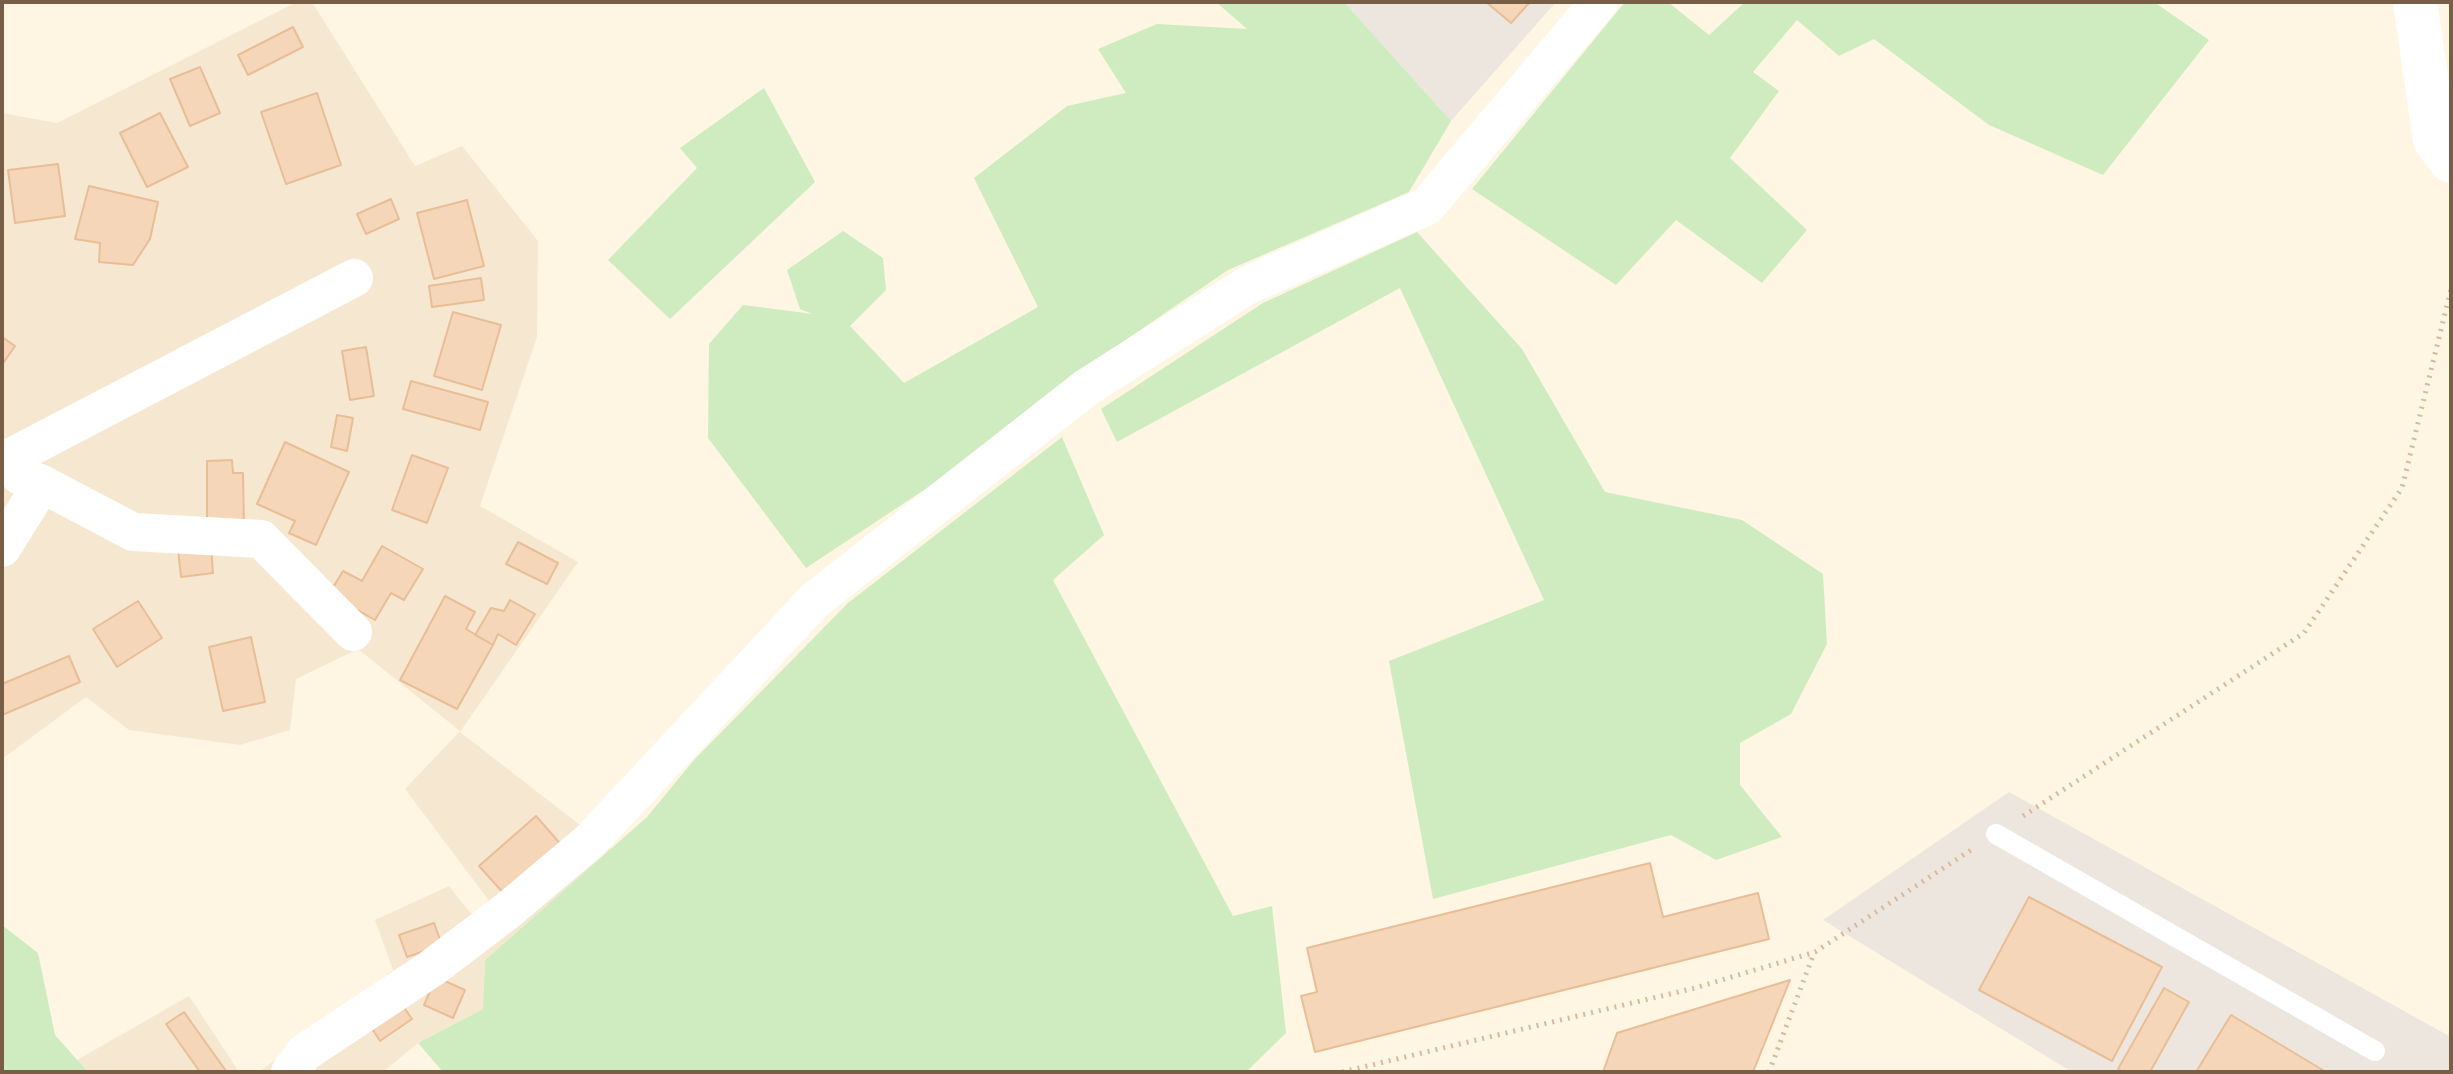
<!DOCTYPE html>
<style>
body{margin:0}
#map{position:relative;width:2453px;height:1074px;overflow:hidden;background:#fef6e2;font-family:Rubik,sans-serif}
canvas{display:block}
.frame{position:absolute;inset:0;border:4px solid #785d47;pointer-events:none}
</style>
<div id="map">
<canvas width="2453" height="1074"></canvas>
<div class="frame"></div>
</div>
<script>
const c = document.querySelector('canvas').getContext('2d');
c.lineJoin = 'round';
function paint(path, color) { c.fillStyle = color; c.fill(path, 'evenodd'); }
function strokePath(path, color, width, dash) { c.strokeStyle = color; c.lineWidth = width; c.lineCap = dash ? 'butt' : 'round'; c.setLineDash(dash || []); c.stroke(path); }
const residential = new Path2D(`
 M297 2H312L415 166 462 146 538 241 537 337 480 506 578 562 460 732 611 849 485 960 483 1009 418 1043 383 1072H259L393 970 375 920 449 886 475 919 493 906 405 789 460 731 358 649 296 679 290 730 240 745 129 730 86 697 2 759V113L57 123Z
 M189 996 239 1072H88L77 1060Z`);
const industrial = new Path2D(`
 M1344 2H1556L1451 121Z
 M2009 792 2451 1037V1072H2072L1823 920Z`);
const green = new Path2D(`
 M1216 2H1344L1451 121 1409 192 1228 270 1061 384 933 484 806 568 708 438 709 344 743 305 813 314 800 309 787 270 843 231 883 258 886 290 850 326 904 383 1038 307 974 178 1067 106 1126 93 1098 49 1157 24 1247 29Z
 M1625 2H1668L1709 35 1745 2H2154L2209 40 2103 175 1989 125 1874 39 1839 56 1797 20 1753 72 1779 91 1730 158 1807 230 1762 283 1676 220 1616 285 1472 189Z
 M764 88 815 182 670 319 608 260 697 168 680 148Z
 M1417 232 1522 349 1605 492 1742 520 1823 574 1827 644 1791 714 1740 743V785L1782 837 1716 860 1671 835 1433 899 1389 661 1544 600 1400 288 1117 442 1101 409 1263 303Z
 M1062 437 1104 535 1053 580 1233 916 1272 906 1286 1033 1246 1072H443L418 1043 483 1009 485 960 647 817 694 760 848 603Z
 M2 925 38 953 55 1035 88 1072H2Z`);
const building = new Path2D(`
 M1486 2H1530L1511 23Z
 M293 27 303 47 248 75 238 55Z
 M200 67 220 113 190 126 170 79Z
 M317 93 341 165 286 184 261 112Z
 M160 113 188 167 147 187 120 133Z
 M58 164 65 216 15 223 8 170Z
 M89 186 158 202 150 239 133 265 99 262 100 243 75 239Z
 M391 199 399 219 366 234 357 214Z
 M467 200 484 266 434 279 417 213Z
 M481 278 484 300 432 307 429 286Z
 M453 312 501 325 482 390 434 376Z
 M2 337 15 346 2 365Z
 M366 347 374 396 350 400 342 351Z
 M411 381 488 402 480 430 403 409Z
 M337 415 353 418 347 451 331 447Z
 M285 442 349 472 316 545 289 533 295 521 257 504Z
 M412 455 448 468 427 523 392 510Z
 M232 460 233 473H243L244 525 207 526V461Z
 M518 542 558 563 547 584 506 564Z
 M211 546 213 573 181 577 178 549Z
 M382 546 423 569 404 600 391 593 375 620 329 594 343 571 362 581Z
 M445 596 475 612 466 629 493 645 457 709 400 680Z
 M510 600 535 614 516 645 498 634 493 645 475 635 491 608 504 611Z
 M138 601 162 638 117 667 93 629Z
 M251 637 265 702 223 711 209 647Z
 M69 656 80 682 2 715V684Z
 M536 816 564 848 507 897 479 866Z
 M1650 863 1663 917 1758 893 1769 939 1315 1052 1301 996 1317 992 1307 948Z
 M2029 897 2162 967 2112 1061 1979 990Z
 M434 923 442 945 407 957 399 935Z
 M436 977 465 990 453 1018 424 1005Z
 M1790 980 1753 1072H1603L1617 1033Z
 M2164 988 2189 1002 2150 1072H2123L2118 1069Z
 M401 1003 412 1019 380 1041 369 1024Z
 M184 1012 226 1071 200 1072 166 1024Z
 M2231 1015 2326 1072H2196Z`);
const path = new Path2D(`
 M2023 816 2304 633 2402 488 2451 289
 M1342 1072 1695 988 1815 952 1974 848
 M1769 1072 1814 953`);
const service = new Path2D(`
 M1996 834 2375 1051`);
const minor = new Path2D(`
 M2 462 354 278
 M42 484 133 532 261 539 353 632
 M2 548 42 484 19 475
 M290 1072 304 1053 432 968 507 911 590 841 815 600 1087 387 1248 285 1427 206 1599 2`);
const tertiary = new Path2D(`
 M2415 2 2435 140 2451 161`);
paint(residential, '#f6e8d0');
paint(industrial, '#ede6de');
paint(green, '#ceecc0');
paint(building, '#f5d6b8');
strokePath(building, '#e9be97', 2);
strokePath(path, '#dab99b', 5, [2, 6]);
strokePath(service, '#fff', 20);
strokePath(minor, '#fff', 38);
strokePath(tertiary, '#fff', 44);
</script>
